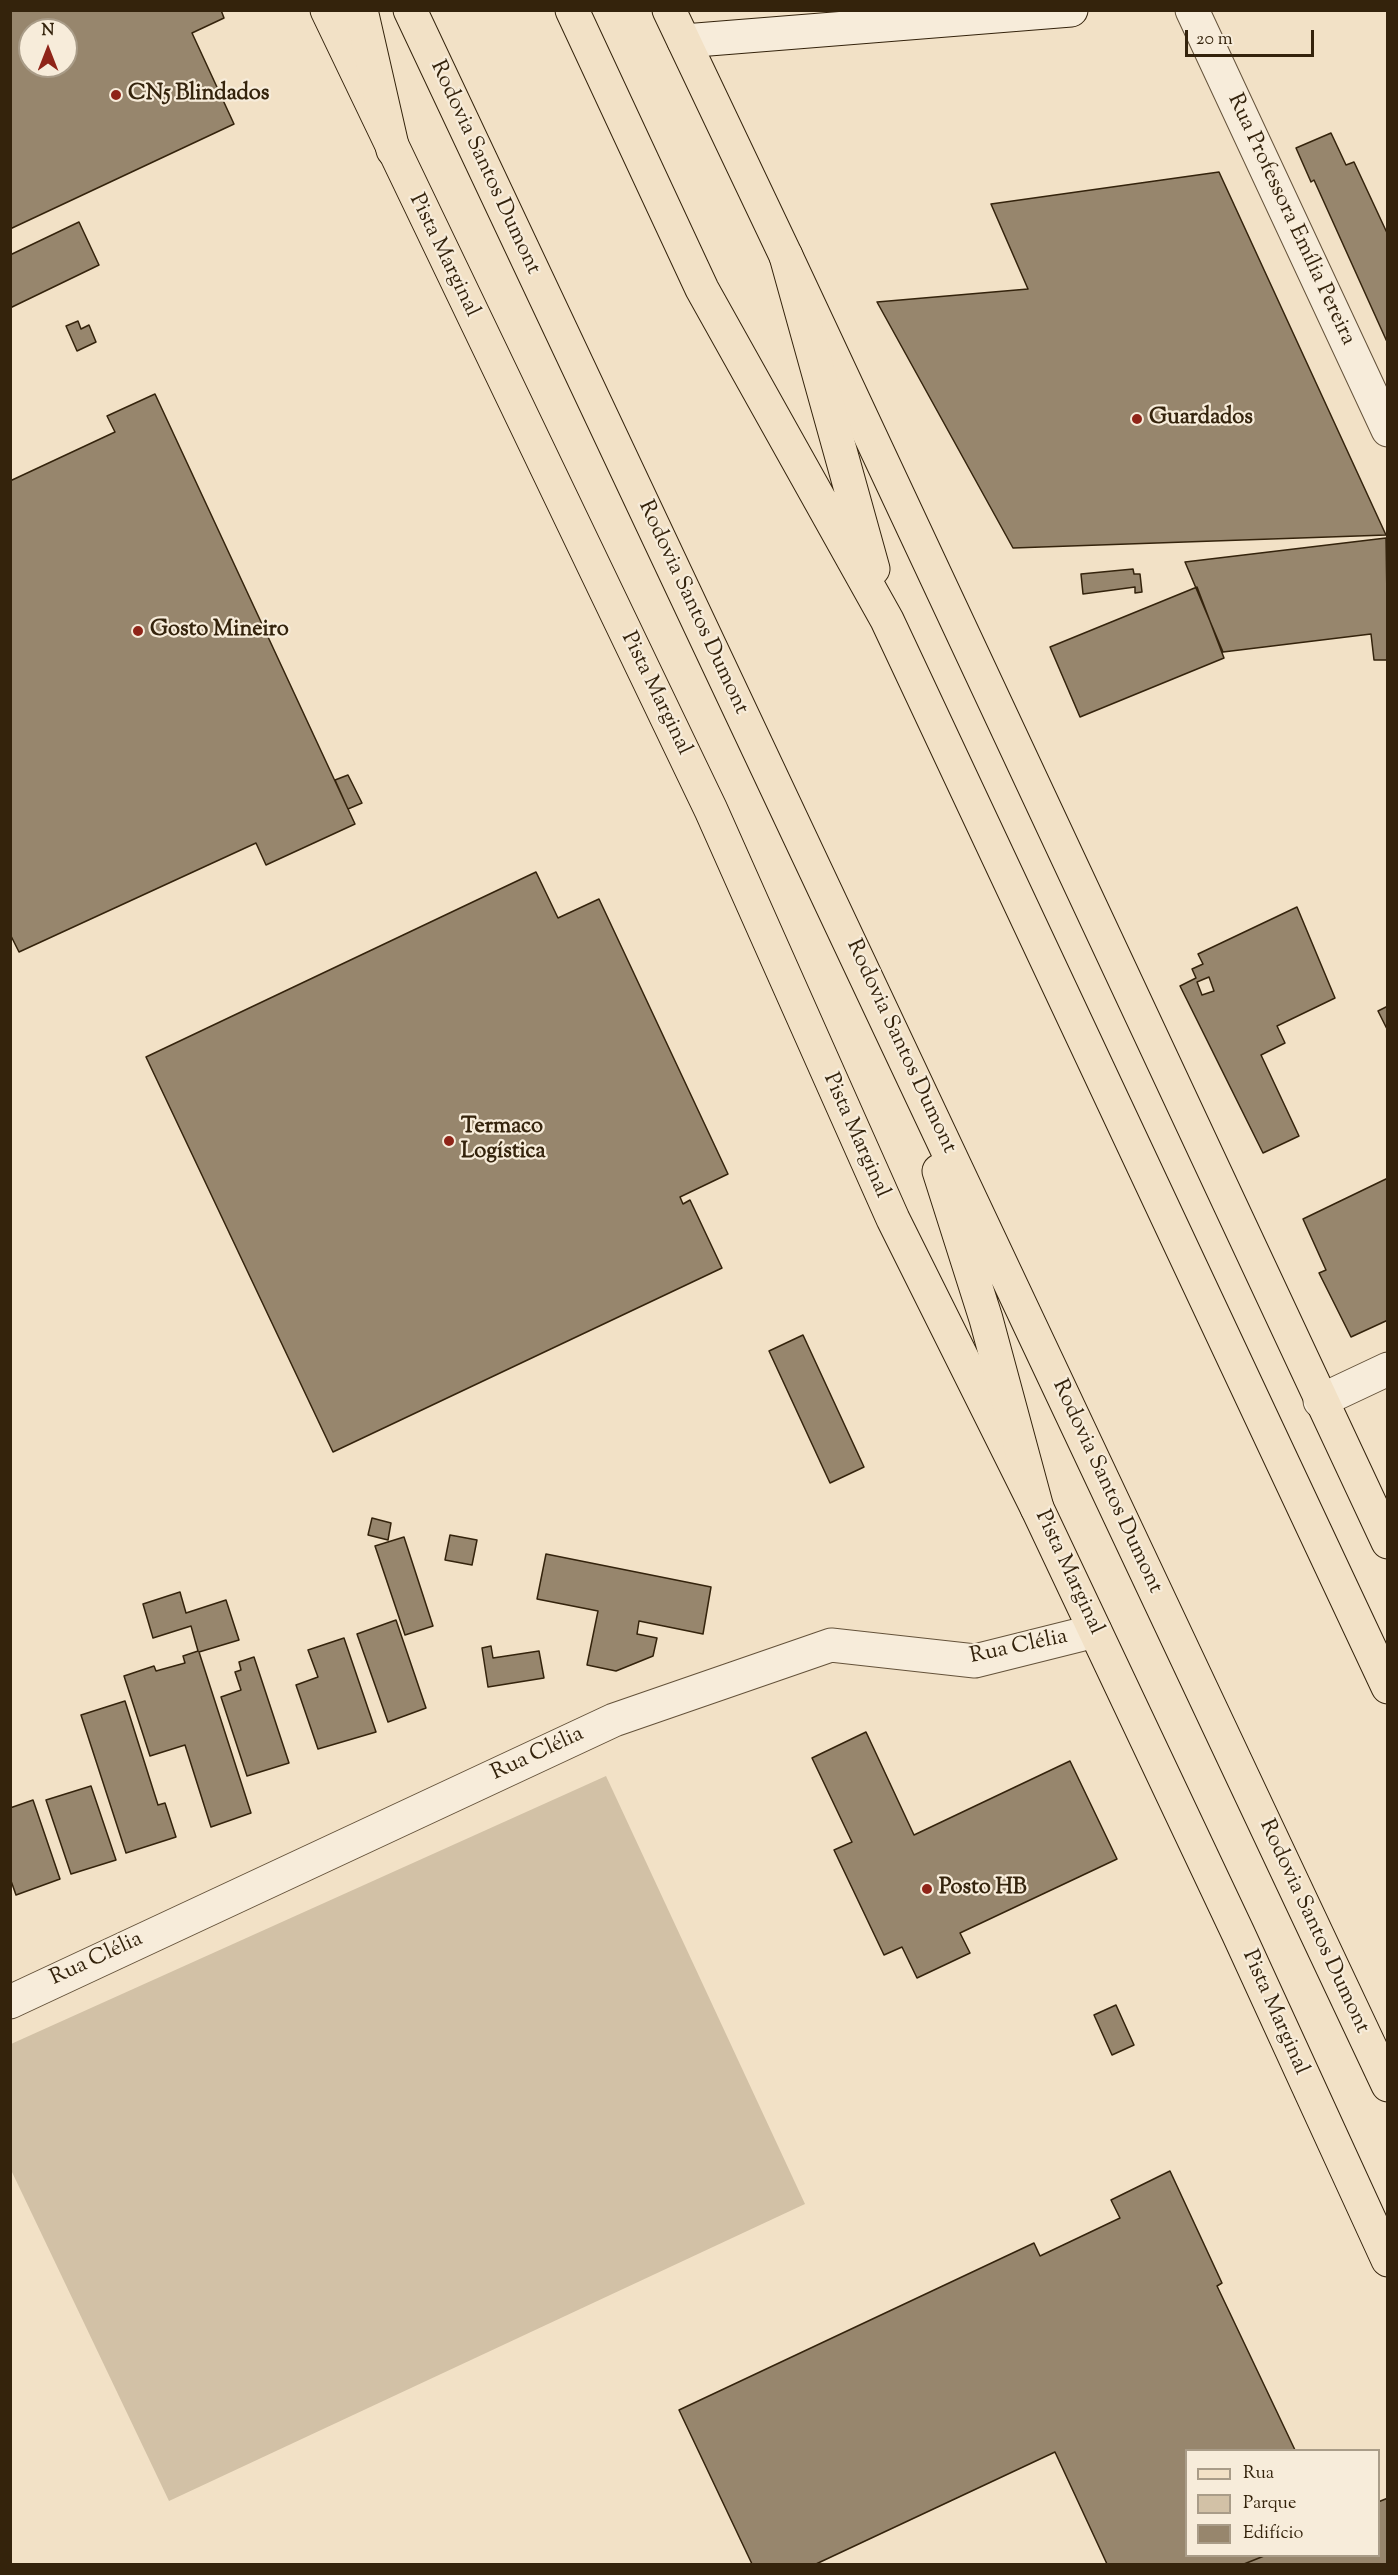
<!DOCTYPE html>
<meta charset="utf-8">
<style>
body{margin:0}
#map{position:relative;width:1398px;height:2575px;overflow:hidden;background:#f2e1c6;font-family:"Sorts Mill Goudy",serif}
canvas{display:block}
.frame{position:absolute;inset:0;border:12px solid #34230c;pointer-events:none}
.legend{position:absolute;left:1185px;top:2449px;width:195px;height:108px;box-sizing:border-box;background:#f7ecda;border:2px solid #a99c88;margin:0;padding:8px 10px;list-style:none;font-size:18px;color:#34230c}
.legend li{display:flex;align-items:center;gap:12px;height:30px}
.legend b{width:30px;border:2px solid #a99c88}
.north{position:absolute;left:18px;top:18px;width:60px;height:60px;box-sizing:border-box;background:#f7ecda;border:2px solid #a99c88;border-radius:50%;rotate:0deg;font-size:16px;font-weight:700;line-height:24px;text-align:center;color:#34230c}
.north::after{content:'';display:block;margin:auto;width:21px;height:27px;background:#8f2418;clip-path:polygon(50% 0,100% 100%,50% 72%,0 100%)}
.scale{position:absolute;left:1185px;top:30px;width:129px;height:27px;box-sizing:border-box;border:3px solid #34230c;border-top:0;padding-left:8px;font-size:18px;line-height:21px;white-space:nowrap;color:#34230c;-webkit-text-stroke:4px #f7ecda;paint-order:stroke}
</style>
<div id="map">
<canvas width="1398" height="2575"></canvas>
<div class="frame"></div>
<ul class="legend">
<li><b style="height:8px;background:#f2e1c6"></b>Rua</li>
<li><b style="height:16px;background:#d2c1a6"></b>Parque</li>
<li><b style="height:16px;background:#97866d"></b>Edifício</li>
</ul>
<div class="north">N</div>
<div class="scale">20 m</div>
</div>
<script>
const c = document.querySelector('canvas').getContext('2d');
c.lineJoin = 'round';
function paint(path, color) { c.fillStyle = color; c.fill(path, 'evenodd'); }
function strokePath(path, color, width, dash) { c.strokeStyle = color; c.lineWidth = width; c.lineCap = dash ? 'butt' : 'round'; c.setLineDash(dash || []); c.stroke(path); }
function write(font, color, halo, rows, align = 'center') {
  c.font = font + ' "Sorts Mill Goudy",serif'; c.lineWidth = 4.5; c.setLineDash([]); c.textBaseline = 'middle'; c.strokeStyle = halo; c.fillStyle = color; for (const [text, x, y, turn = 0] of rows) {
    c.save(); c.translate(x, y); c.rotate((+turn || 0) * Math.PI / 180); c.textAlign = isNaN(turn) ? turn : align; if (halo) c.strokeText(text, 0, 0); c.fillText(text, 0, 0); c.restore();
  }
}
const green = new Path2D(`
 M606 1776 805 2204 169 2501 11 2170V2044Z`);
const building = new Path2D(`
 M10 10H221L224 18 192 33 234 124 10 229ZM30 30H66V66H30Z
 M1331 133 1346 165 1354 162 1388 235V344L1314 180 1311 182 1296 148Z
 M1219 172 1386 535 1013 548 877 302 1028 289 991 204Z
 M79 222 99 265 10 308V255Z
 M78 321 81 329 89 325 96 342 77 351 66 326Z
 M155 394 355 824 266 865 256 843 19 952 10 934V481L115 432 107 416Z
 M1386 538 1388 660H1374L1371 634 1223 652 1185 562Z
 M1133 569 1134 574H1140L1142 592 1135 593V587L1083 594 1081 574Z
 M1197 587 1224 658 1080 717 1050 647Z
 M348 775 362 803 348 809 335 780Z
 M536 872 558 918 599 899 728 1174 680 1197 683 1204 690 1200 722 1268 333 1452 146 1057Z
 M1297 907 1335 998 1277 1026 1285 1043 1261 1055 1299 1136 1263 1153 1180 986 1196 978 1192 969 1203 964 1198 954ZM1209 977 1214 991 1202 995 1197 982Z
 M1388 1006V1031L1378 1011Z
 M1388 1178V1320L1351 1337 1319 1273 1326 1270 1303 1219Z
 M803 1335 864 1467 830 1483 769 1351Z
 M372 1518 391 1523 388 1540 368 1535Z
 M450 1535 477 1540 472 1565 445 1560Z
 M404 1537 433 1626 405 1635 375 1546Z
 M546 1554 711 1587 703 1634 639 1621 637 1634 657 1638 653 1656 616 1671 587 1665 598 1611 537 1599Z
 M180 1592 186 1613 226 1600 239 1640 199 1652 251 1813 211 1827 185 1745 150 1756 124 1676 154 1666 156 1671 185 1663 183 1656 198 1651 191 1626 153 1638 143 1604Z
 M396 1620 426 1708 388 1722 357 1634Z
 M344 1638 376 1732 318 1749 296 1685 318 1677 308 1650Z
 M491 1646 493 1658 539 1651 544 1678 488 1687 482 1648Z
 M254 1657 289 1763 247 1776 221 1697 241 1690 235 1672 241 1670 239 1662Z
 M125 1701 158 1805 165 1803 176 1837 126 1853 81 1715Z
 M866 1732 914 1835 1070 1761 1117 1859 960 1933 970 1953 917 1978 902 1947 884 1955 834 1850 852 1842 812 1758Z
 M91 1786 116 1860 71 1874 46 1800Z
 M33 1800 60 1879 16 1895 10 1878V1808Z
 M1116 2005 1134 2045 1112 2055 1094 2015Z
 M1170 2171 1222 2283 1217 2286 1295 2450H1186V2556H1264L1244 2564H1107L1055 2452 816 2564H752L679 2410 1034 2243 1040 2256 1120 2218 1111 2200Z
 M1388 2498V2564H1244L1264 2556H1378V2502Z`);
const street = new Path2D(`
 M1192 10 1388 430
 M1320 1401 1388 1369
 M10 2002 614 1720 831 1645 975 1661 1095 1631`);
const secondary = new Path2D(`
 M684 41 1071 10`);
const primary = new Path2D(`
 M327 10 711 810 893 1219 1037 1508 1238 1933 1388 2260
 M669 10 786 256 1388 1542`);
const highway = new Path2D(`
 M361 10 393 150
 M410 10 1388 2085
 M572 10 702 289 887 620 1388 1687
 M786 256 873 569
 M939 1171 986 1319 1037 1508`);
const markers = [
 [116,95,6,"#8f2418"],
 [1137,419,6,"#8f2418"],
 [138,631,6,"#8f2418"],
 [449,1141,6,"#8f2418"],
 [927,1889,6,"#8f2418"]
];
const poiNames = [
 ["CN5 Blindados",128,95],
 ["Guardados",1149,419],
 ["Gosto Mineiro",150,631],
 ["Termaco",461,1128],
 ["Logística",461,1153],
 ["Posto HB",939,1889]
];
const streetNames = [
 ["Rodovia Santos Dumont",484,168,65],
 ["Rua Professora Emília Pereira",1290,220,65],
 ["Pista Marginal",443,256,64],
 ["Rodovia Santos Dumont",692,608,65],
 ["Pista Marginal",655,694,64],
 ["Rodovia Santos Dumont",900,1047,65],
 ["Pista Marginal",855,1136,66],
 ["Rodovia Santos Dumont",1106,1487,65],
 ["Pista Marginal",1068,1573,65],
 ["Rua Clélia",1019,1648,-12],
 ["Rua Clélia",538,1755,-25],
 ["Rodovia Santos Dumont",1313,1927,65],
 ["Rua Clélia",97,1960,-25],
 ["Pista Marginal",1274,2013,66]
];
paint(green, '#d2c1a6');
paint(building, '#97866d');
strokePath(building, '#34230c', 1.5);
strokePath(street, '#64523a', 35);
strokePath(secondary, '#34230c', 35);
strokePath(primary, '#34230c', 35);
strokePath(highway, '#34230c', 35);
strokePath(street, '#f7ecda', 33);
strokePath(secondary, '#f7ecda', 33);
strokePath(primary, '#f2e1c6', 33);
strokePath(highway, '#f2e1c6', 33);
for (const [x, y, r, color] of markers) { const dot = new Path2D(); dot.arc(x, y, r, 0, 2 * Math.PI); c.fillStyle = color; c.fill(dot); strokePath(dot, '#f7ecda', 2); }
write('bold 22px', '#34230c', '#f7ecda', poiNames, 'left');
write('22px', '#34230c', '#f7ecda', streetNames);
</script>
